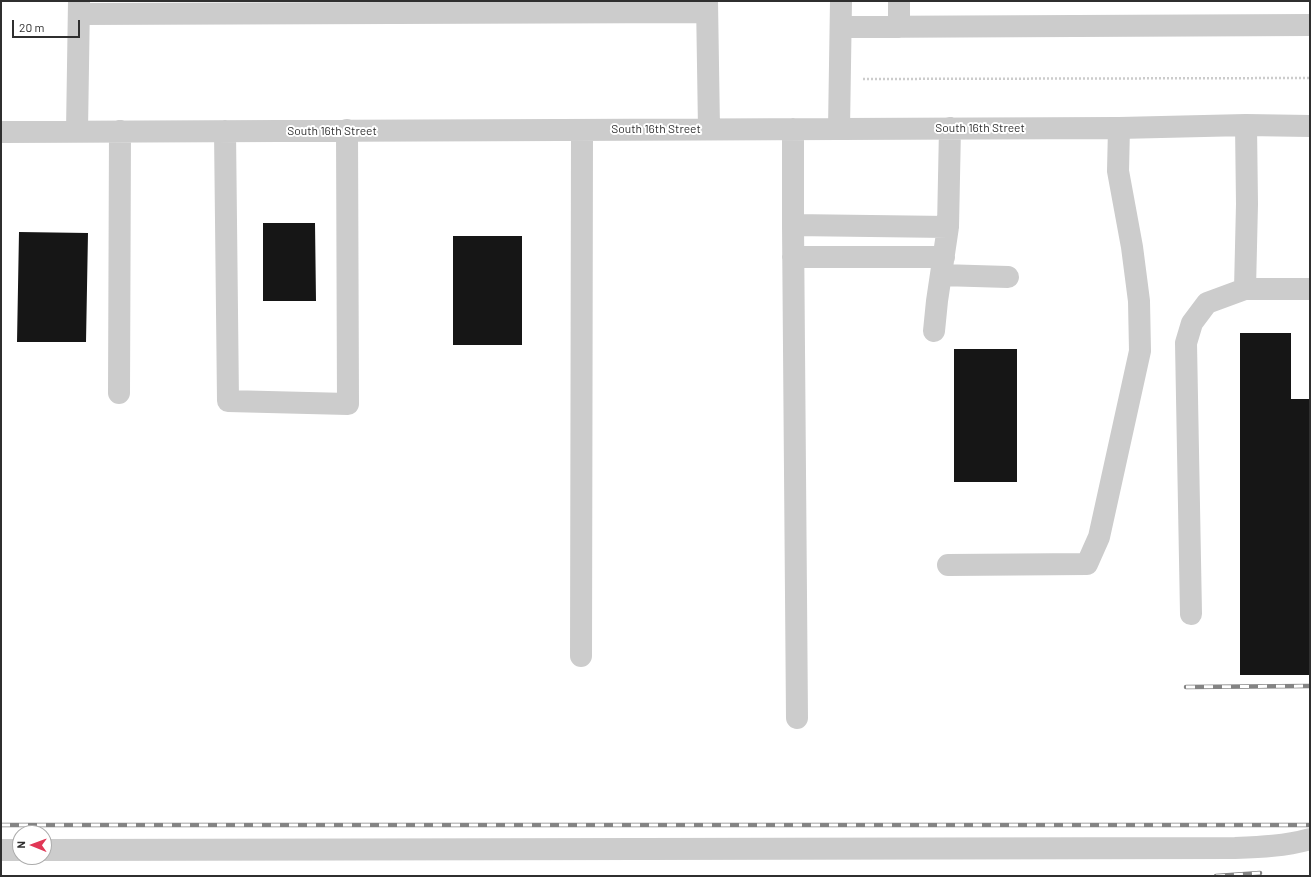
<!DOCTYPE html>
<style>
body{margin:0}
#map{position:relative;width:1311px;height:877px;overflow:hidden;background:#fff;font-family:Barlow,sans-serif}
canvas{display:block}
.frame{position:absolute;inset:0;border:2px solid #2f2f2f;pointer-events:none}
.north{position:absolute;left:12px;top:825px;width:40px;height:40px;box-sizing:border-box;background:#fff;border:1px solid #acacac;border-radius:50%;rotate:271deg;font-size:11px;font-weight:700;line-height:16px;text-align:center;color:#2f2f2f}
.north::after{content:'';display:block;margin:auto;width:14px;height:18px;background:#e13756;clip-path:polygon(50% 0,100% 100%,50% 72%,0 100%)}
.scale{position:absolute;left:12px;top:20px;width:68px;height:18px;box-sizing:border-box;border:2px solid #2f2f2f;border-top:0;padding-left:5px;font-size:12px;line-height:14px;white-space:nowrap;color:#2f2f2f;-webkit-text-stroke:3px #fff;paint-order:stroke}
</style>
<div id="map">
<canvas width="1311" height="877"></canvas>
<div class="frame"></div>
<div class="north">N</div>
<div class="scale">20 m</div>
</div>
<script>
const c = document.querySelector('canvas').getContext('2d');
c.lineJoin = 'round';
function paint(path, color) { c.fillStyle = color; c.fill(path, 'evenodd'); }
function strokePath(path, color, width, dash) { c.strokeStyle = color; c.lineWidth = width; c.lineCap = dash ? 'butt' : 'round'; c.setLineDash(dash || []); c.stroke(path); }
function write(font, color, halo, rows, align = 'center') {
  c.font = font + ' Barlow,sans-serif'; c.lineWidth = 4; c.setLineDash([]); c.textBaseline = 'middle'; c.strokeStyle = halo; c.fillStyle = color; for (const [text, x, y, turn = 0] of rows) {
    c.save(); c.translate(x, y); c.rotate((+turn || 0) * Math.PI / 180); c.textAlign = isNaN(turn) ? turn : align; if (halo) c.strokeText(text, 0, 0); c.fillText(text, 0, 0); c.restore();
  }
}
const building = new Path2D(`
 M263 223H315L316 301H263Z
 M19 232 88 233 86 342H17Z
 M453 236H522V345H453Z
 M1240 333H1291V399H1310V675H1240Z
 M954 349H1017V482H954Z`);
const path = new Path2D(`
 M863 79 1310 78`);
const minor = new Path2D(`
 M707 1 709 129
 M899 1V27
 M79 14 707 12
 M841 27 1310 25
 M793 129V225L948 227
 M839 129 841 1
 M77 131 79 1
 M225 131 228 401 348 404 347 130
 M1 132 1119 128 1246 125 1310 126
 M793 225 797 718
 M793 257H944
 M941 275 1008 277
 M1245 289 1247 204 1246 125
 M934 331 937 301 948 227 950 128
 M119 393 120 131
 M948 565 1087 564 1099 537 1140 351 1139 301 1132 247 1118 171 1119 128
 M1191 614 1186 343 1192 323 1207 303 1245 289H1310
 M581 656 582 130
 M1 850H20
 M44 850 1235 848C1261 847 1285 846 1310 839`);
const rail = new Path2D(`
 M1186 687 1310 686
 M1 825H1310
 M1216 876 1260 873`);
const streetNames = [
 ["South 16th Street",980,128],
 ["South 16th Street",656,129],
 ["South 16th Street",332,131]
];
paint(building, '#161616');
strokePath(path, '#ccc', 2.5, [2, 2]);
strokePath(minor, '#ccc', 22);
strokePath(rail, '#848484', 4.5);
strokePath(rail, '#fff', 3, [9]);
write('12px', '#2f2f2f', '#fff', streetNames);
</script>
